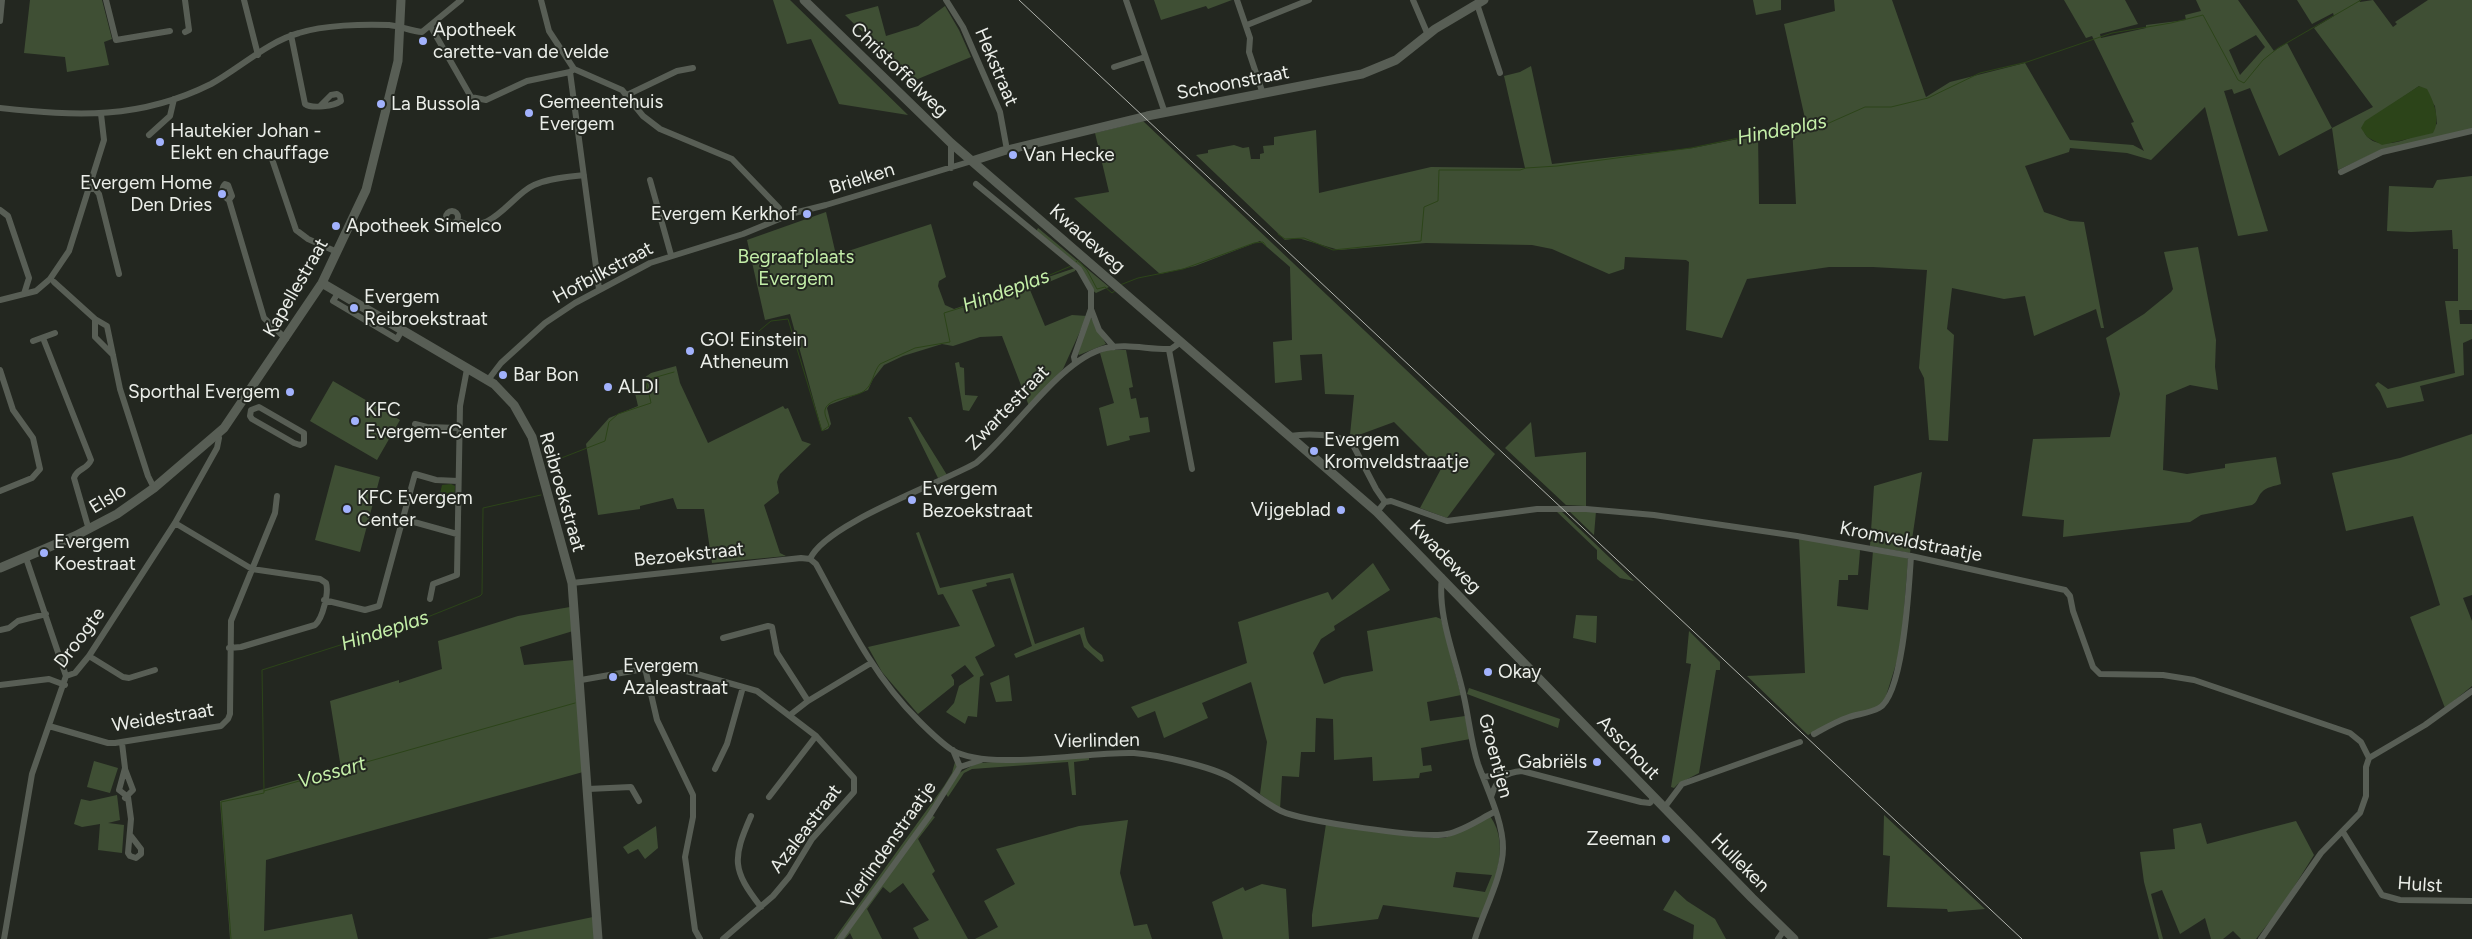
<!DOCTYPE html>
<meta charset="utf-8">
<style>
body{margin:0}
canvas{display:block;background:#232720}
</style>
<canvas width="2472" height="939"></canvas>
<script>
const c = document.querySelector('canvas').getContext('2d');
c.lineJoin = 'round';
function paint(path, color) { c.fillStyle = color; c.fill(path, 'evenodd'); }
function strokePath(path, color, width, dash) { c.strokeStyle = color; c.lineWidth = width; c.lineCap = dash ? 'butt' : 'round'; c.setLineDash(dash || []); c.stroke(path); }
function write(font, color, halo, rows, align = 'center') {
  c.font = font + ' Figtree,sans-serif'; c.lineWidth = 4; c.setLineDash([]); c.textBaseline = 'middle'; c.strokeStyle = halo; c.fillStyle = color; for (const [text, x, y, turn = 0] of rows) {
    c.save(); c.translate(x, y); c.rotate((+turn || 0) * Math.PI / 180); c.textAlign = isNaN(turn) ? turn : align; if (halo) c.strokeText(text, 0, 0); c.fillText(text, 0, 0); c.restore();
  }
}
const green = new Path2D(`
 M30 0H102L112 39 104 42 109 65 67 72 65 57 24 53Z
 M773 0H790L908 115 839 104 811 39 787 44Z
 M1154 0H1232L1208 9 1206 6 1161 20Z
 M1753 0H1781V10L1756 15Z
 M1834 0H1892L1926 97 1950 82 2025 63 2070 140 2133 145 2144 151 2131 123 2134 122 2092 36 2086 38 2064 0H2125L2138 24 2100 34 2101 38 2146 28V25L2186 20 2185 15 2201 11 2196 0H2238L2274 51 2287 43 2332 128 2373 107 2314 28 2334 16 2333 13 2312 24 2297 0H2359L2360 2 2373 0 2393 27 2397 24 2395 22 2428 0H2472V129L2379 151 2338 170 2332 128 2279 156 2250 88 2234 94 2232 89 2224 91 2268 231 2238 236 2205 107 2151 160 2127 153 2070 148 2069 152 2025 166 2044 212 2070 221 2084 222 2104 328H2101L2096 309 2034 336 2025 296 2004 299 1952 288 1947 329 1954 335 1948 441 1929 440 1924 378 1919 368 1927 270 1873 267H1829L1747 279 1722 338 1686 330 1689 262 1686 260 1625 257 1624 269 1609 274 1552 249 1532 245 1426 243 1339 250 1298 238 1285 240 1196 155 1208 153V150L1234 145 1243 148 1249 147 1251 159H1260V154L1264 153 1263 146 1274 145V137L1316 130 1319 193 1431 167 1525 168 1504 76 1520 72 1531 66 1552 164 1693 148 1758 135 1759 204H1796L1792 125 1806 123 1784 24 1835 11ZM2256 35 2265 47 2240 75 2229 50ZM2419 86 2435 106 2437 124C2420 135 2377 157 2364 132L2371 119Z
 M878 6 886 36 918 26 945 6 959 30 971 57 913 81 845 15Z
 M1143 121 1495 454 1447 518 1420 508 1441 469 1394 422 1356 436 1350 435 1354 395 1325 394 1322 354 1300 355 1302 380 1275 383 1273 342 1292 340 1290 267 1260 241 1195 266 1160 274 1074 198 1109 192 1095 133Z
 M2472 176V310H2459L2460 324H2472V339L2463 343 2464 375 2420 386 2424 401 2387 408 2380 392 2375 385 2378 382 2388 389 2455 373 2445 301H2458V249H2453L2452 230 2411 232 2387 231 2389 186 2433 188 2437 180Z
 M826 212 836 255 931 224 946 277 939 281 938 286 945 305 954 309 1075 268V271L1030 290 1045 326 1072 315 1087 316 1063 369 1029 406 1002 336 980 337 953 346 942 344 903 356 884 365 873 379 868 390 829 405 827 408 831 424 828 429 822 431 790 314 765 320 747 240Z
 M1038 228 1109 287 1096 293 1092 290 1088 281 1036 232Z
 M2198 247 2216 340 2215 367 2218 390 2190 385 2166 395 2163 470 2187 474 2225 468V464L2276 457 2281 484C2275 486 2266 487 2262 492 2257 497 2258 502 2252 505L2201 515 2190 522 2063 537 2064 520 2022 516 2033 439 2110 437 2120 394 2106 338 2144 314 2171 292 2173 289 2164 252Z
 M1090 316 1106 344 1079 355 1078 354Z
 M1106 350H1126L1133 387 1129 388 1131 399 1136 398 1140 418 1148 417 1150 432 1129 436 1130 440 1107 446 1099 408 1114 403 1100 353Z
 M959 362 960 367 964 368 965 395 978 396 969 411 963 410 955 363Z
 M676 366 680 383 708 443 783 406 785 409 788 408 802 441 811 444 780 474 777 482 779 493 764 505 780 553 786 556 712 563 704 509H677L673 498 640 506V509L598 515 586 444 609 418 638 406 635 393 644 391V378L651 373Z
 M333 381 400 420 377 460 310 421Z
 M908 417H911L947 475 938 478Z
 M1531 422 1535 457 1586 452V506L1566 505 1505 448Z
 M2472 434V595L2463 598 2472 621V686L2445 708 2410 617 2440 605 2413 516 2346 531 2332 473 2400 458Z
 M335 465 380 477 360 552 315 540Z
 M1922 472 1910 553 1870 546 1874 486Z
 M1556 511H1561L1634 581 1620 578 1597 559V550Z
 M1569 511H1596L1594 535Z
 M919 532 940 588 1013 573 1035 644 1084 627C1087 645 1089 645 1102 655L1104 661 1101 662 1084 647 1080 634 1016 658 1014 654 1032 646 1010 578 986 583 987 586 972 590 995 646 975 657 984 675 980 677 977 717 968 716 965 724 946 712 954 703 959 686 974 676 965 665 951 675 954 680V685L918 714 882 672 868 647 960 626 943 594 938 595 916 533Z
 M1799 538 1859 548 1860 551 1858 575H1848V580H1839L1837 606 1868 610 1873 551 1906 556 1908 559 1901 648 1886 696 1880 706 1830 724 1808 735 1747 676 1805 673Z
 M1373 563 1390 590 1334 626 1335 630 1321 639 1313 653 1324 684 1342 677 1373 671 1367 631 1436 617 1441 619 1461 695 1427 702 1430 721 1465 716 1470 739 1421 748 1423 766 1431 765 1432 771 1420 773 1419 778 1373 781 1372 757 1334 760 1333 719 1316 718 1315 752H1301L1299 777 1282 776 1280 809 1260 794 1267 742 1251 682 1202 703 1208 718 1164 738 1155 711 1138 718 1131 707 1247 663 1238 622 1328 592 1332 600Z
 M570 607 573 631 520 647 524 665 574 660 583 772 266 860 264 931 352 914 358 939H230L220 801 341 768 330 701 399 680V683L442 669 438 641 518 616Z
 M1576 615 1597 616 1596 643 1573 638Z
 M1689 631 1720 662V670H1716L1699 773 1678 784 1674 788 1671 787 1691 664 1686 663Z
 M1009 675 1012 701 996 702 990 683Z
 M1469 688 1560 719 1558 728 1467 694Z
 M1089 756V760L1074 762 1076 795H1072L1068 762 972 769 964 773 948 797 946 794 959 773 977 763Z
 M94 761 118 768 110 793 87 787Z
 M955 762 958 767 929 814 935 817 918 839 935 871 932 874 968 939H919L913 928 929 920 903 883 890 893 883 887 867 909 882 939H853L850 933 845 939H834L944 786 952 773Z
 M117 795 120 820 108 823 124 825 122 853 98 850 100 824 82 827 74 824 81 799 90 801Z
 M1884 815 1985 909 1948 912 1947 909 1887 907 1890 856 1883 855Z
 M1490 816C1512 847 1492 886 1482 918L1383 905 1378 919 1312 927V915L1326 824 1416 837 1445 838ZM1456 872 1492 875 1485 892 1453 887Z
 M1128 820 1120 873 1134 926 1147 924 1152 939H975L998 927 984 901 1015 884 996 849 1079 826Z
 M2296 821 2314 855 2282 906 2256 939H2241L2233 931 2223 939H2211L2205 918 2180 934 2162 890 2151 894 2163 939H2159L2144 882 2140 852 2175 849 2173 829 2201 823 2207 844Z
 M656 826 658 848 645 859 638 849 628 854 623 847Z
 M1262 884 1286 889 1289 939H1223L1212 902 1243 887 1245 891Z
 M1675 890 1687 901 1715 919 1726 939H1693L1694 925 1663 910Z
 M593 917 594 939H487Z`);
const water = new Path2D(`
 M2419 86 2427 89C2434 102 2441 120 2433 133L2382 145 2367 137 2361 128 2365 121Z
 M451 484 455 486 454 504 441 505 438 503 442 485Z`);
const stream = new Path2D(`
 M1278 234 1285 239 1304 238 1333 250 1421 241 1424 207 1438 201 1439 170H1520L1526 168 1557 166 1691 148 1772 131 1829 123 1865 107H1891L1928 98 1980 73 2027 62 2112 33 2171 23 2203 15 2238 80 2244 83 2263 60 2278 48 2361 0
 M1076 262 1078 260 1087 270 1097 289 1105 287 1112 293 1116 290
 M1120 285 1138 278 1183 269 1254 243 1263 242 1266 246
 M759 331 771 321 788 319 822 431 829 426C828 421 824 415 825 410 828 397 855 398 864 391 873 385 873 372 880 364L915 348 950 342 944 313 1005 294 1071 266
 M546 464 605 441 609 422 618 414 651 403 646 380 674 372
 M264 791 262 670 425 618 480 596 482 594 483 508 541 495
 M231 939 221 802 264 793V791L575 703`);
const street = new Path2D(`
 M106 0 116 40 170 31
 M244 0 258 55
 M541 0 549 31 574 69 622 90 643 116 660 129 732 159 779 208 782 217
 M946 0 963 27 1000 112 1007 150
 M1126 0 1165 113
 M1237 0 1250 38 1249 52 1263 94
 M1413 0 1428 35
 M1477 4 1500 73
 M0 21 2 0
 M1247 25 1309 0
 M431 27 471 97 486 100 527 81 570 72
 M185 32 189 30 185 0
 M291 35 305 104C312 109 334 106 341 101L340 96 337 94 331 95 320 106
 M1114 67 1145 57
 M574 69 570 72 599 289
 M627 95 677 71 693 68
 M0 108C77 116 139 120 211 84 240 68 267 42 299 33 324 25 363 24 389 25 400 26 411 31 422 32L461 0
 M149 135 170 116 174 99
 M272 159 296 230 308 239 337 252
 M951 168V143
 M2341 172 2382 152 2472 131
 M650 180 671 255
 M976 184 1079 269 1091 290V309L1099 330 1114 347
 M88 189H95L99 194 119 274
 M229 200C224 197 220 189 225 184L228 185 232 196 229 200 264 318 286 339
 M0 210 8 216 29 278 24 294
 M446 217a6 6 0 1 1 12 0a6 6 0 1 1-12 0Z
 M458 221C490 238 511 195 534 185 549 178 568 177 584 175
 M54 282 95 319
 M338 293 333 301 397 339 402 330
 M0 300 36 291 50 279 69 251 104 140 101 114
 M43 338 91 460C87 470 77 468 74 478L89 530
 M33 341 55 333
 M1169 350 1192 469
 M113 355 95 337V319L107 326 120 389 148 476 154 488
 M1075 362 1074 357 1091 309
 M0 370 13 410 33 438 40 469 32 478 0 491
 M488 380 501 363 545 323 575 303 650 263 743 234 794 213 826 205 972 161
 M259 407 304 433V443L300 445 294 443 252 419 250 416 251 410Z
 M415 424 427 427 459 428
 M1290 436C1308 433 1336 434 1352 443L1376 489 1385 502
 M1377 512 1385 502 1391 501 1447 521 1537 509H1586L1654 515 1797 536 1911 556 2065 590 2070 596 2073 611 2093 667 2100 674 2163 675 2194 680 2350 733 2361 742 2369 758
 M403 519 457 534
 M175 523 252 569 320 579 326 583C329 592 323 618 315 625L241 647 229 648
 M26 558 66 676
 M810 559 816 564C846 619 873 676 919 721 929 731 940 742 952 750 989 772 1088 751 1134 753 1158 755 1211 766 1231 778 1248 788 1263 802 1281 811 1302 821 1425 839 1447 834 1463 831 1480 819 1494 812
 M810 559C825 524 939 484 976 463 1014 432 1061 358 1106 348 1127 343 1150 350 1171 349L1181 342
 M1442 577C1437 617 1456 658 1464 697 1469 719 1471 743 1478 764 1487 789 1503 821 1503 848 1503 876 1483 912 1475 939
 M572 583 801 558 810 559
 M430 599 433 584 457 575 460 406 467 369
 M324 600 365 610 379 606 415 474 436 480 458 481
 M0 630 9 628 18 621 46 614
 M723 638 768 626 772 627 777 653 808 701
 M89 656 123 677 129 678 155 670
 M645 668 657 720 693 795V817L685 857 695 930 700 939
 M581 680 655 667H672L757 691 816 736 854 778V792L812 839 789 877 773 896 723 939
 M0 685 49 679 65 685
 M790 715 808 701 871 663
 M49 726 108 743H115L221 726 228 719 230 714 231 621 275 513 277 496
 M1814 734C1825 728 1837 721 1849 717 1858 714 1870 713 1879 708 1904 694 1909 584 1911 556
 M122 743 125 768 119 790 128 797 131 819 128 853 130 856 136 858 141 854V849L131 836
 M953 750 960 767
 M960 767 981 760
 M715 769 727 744 743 687
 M1484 777 1507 773
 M588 789 631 787 639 801
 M769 797 816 736
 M1491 797C1496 780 1505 772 1522 771L1641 802 1650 803 1654 798
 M125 798 133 790 125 769
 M1664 808 1682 784 1800 742
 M751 816C732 859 732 870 761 907
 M2343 832 2382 895 2400 900 2472 901
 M4 939 32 774 66 676 75 673 89 656 175 523 217 448 219 438 218 435
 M840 939 930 815 960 767
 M1778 939 1784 930
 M2261 939 2321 853 2360 813 2366 796V767L2369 758 2425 725 2472 691`);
const secondary = new Path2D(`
 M804 0 951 143 1377 512 1752 898 1794 939
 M972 161 1003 151 1147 116 1362 74 1396 60 1435 29 1484 0
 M322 283 494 384 514 405 532 437 572 583 598 939
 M0 568 75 536 117 514 154 488 224 428 322 283 366 190 398 61 401 0`);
const rail = new Path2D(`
 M1019 0 2022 939`);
const markers = [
 [423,41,5,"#a2b2fd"],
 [381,104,5,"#a2b2fd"],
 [529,113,5,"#a2b2fd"],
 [160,142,5,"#a2b2fd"],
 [1013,155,5,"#a2b2fd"],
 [222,194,5,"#a2b2fd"],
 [807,214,5,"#a2b2fd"],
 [336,226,5,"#a2b2fd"],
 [354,308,5,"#a2b2fd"],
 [690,351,5,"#a2b2fd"],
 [503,375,5,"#a2b2fd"],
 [608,387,5,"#a2b2fd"],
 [290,392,5,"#a2b2fd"],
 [355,421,5,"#a2b2fd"],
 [1314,451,5,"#a2b2fd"],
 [912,500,5,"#a2b2fd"],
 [347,509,5,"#a2b2fd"],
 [1341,510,5,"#a2b2fd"],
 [44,553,5,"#a2b2fd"],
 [1488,672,5,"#a2b2fd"],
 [613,677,5,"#a2b2fd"],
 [1597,762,5,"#a2b2fd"],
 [1666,839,5,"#a2b2fd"]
];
const poiNames = [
 ["Apotheek",433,30],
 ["carette-van de velde",433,52],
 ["Gemeentehuis",539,102],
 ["Evergem",539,124],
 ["La Bussola",391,104],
 ["Hautekier Johan -",170,131],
 ["Elekt en chauffage",170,153],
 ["Van Hecke",1023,155],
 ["Evergem Home",212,183,"right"],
 ["Den Dries",212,205,"right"],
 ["Evergem Kerkhof",797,214,"right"],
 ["Apotheek Simelco",346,226],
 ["Evergem",364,297],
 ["Reibroekstraat",364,319],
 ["GO! Einstein",700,340],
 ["Atheneum",700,362],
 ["Bar Bon",513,375],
 ["ALDI",618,387],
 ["Sporthal Evergem",280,392,"right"],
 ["KFC",365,410],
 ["Evergem-Center",365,432],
 ["Evergem",1324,440],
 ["Kromveldstraatje",1324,462],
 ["Evergem",922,489],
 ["Bezoekstraat",922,511],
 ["KFC Evergem",357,498],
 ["Center",357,520],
 ["Vijgeblad",1331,510,"right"],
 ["Evergem",54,542],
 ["Koestraat",54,564],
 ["Evergem",623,666],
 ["Azaleastraat",623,688],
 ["Okay",1498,672],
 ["Gabriëls",1587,762,"right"],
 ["Zeeman",1656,839,"right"]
];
const streetNames = [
 ["Hekstraat",996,67,67],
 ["Christoffelweg",899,70,44],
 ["Schoonstraat",1233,83,-11],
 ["Brielken",862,179,-17],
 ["Kwadeweg",1087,239,41],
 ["Hofbilkstraat",603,273,-28],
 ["Kapellestraat",296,288,-60],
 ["Zwartestraat",1008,408,-46],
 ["Reibroekstraat",562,492,74],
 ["Elslo",108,499,-31],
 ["Kromveldstraatje",1911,542,11],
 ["Bezoekstraat",689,555,-6],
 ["Kwadeweg",1445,557,46],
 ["Droogte",80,638,-53],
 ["Weidestraat",163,718,-9],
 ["Vierlinden",1097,741,-1],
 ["Asschout",1628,748,46],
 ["Groentjen",1495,756,75],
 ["Azaleastraat",806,829,-53],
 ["Vierlindenstraatje",889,845,-55],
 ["Hulleken",1740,863,45],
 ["Hulst",2420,885,4]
];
const parkNames = [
 ["Begraafplaats",796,257],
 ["Evergem",796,279]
];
const waterNames = [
 ["Hindeplas",1782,130,-11],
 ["Hindeplas",1006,291,-20],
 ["Hindeplas",385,631,-18],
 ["Vossart",332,773,-16]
];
paint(green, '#3f4f34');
paint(water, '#2c4419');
strokePath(stream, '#2c4419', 1);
strokePath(street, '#585e55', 6);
strokePath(secondary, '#585e55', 9);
strokePath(rail, '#afb2ac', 1);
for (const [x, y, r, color] of markers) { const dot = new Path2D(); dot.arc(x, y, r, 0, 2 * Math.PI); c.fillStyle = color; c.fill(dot); strokePath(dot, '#232720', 2); }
write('19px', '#ebeee9', '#232720', poiNames, 'left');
write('19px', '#ebeee9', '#232720', streetNames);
write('19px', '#c3eea8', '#232720', parkNames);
write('italic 20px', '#c5f0a9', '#232720', waterNames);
</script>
